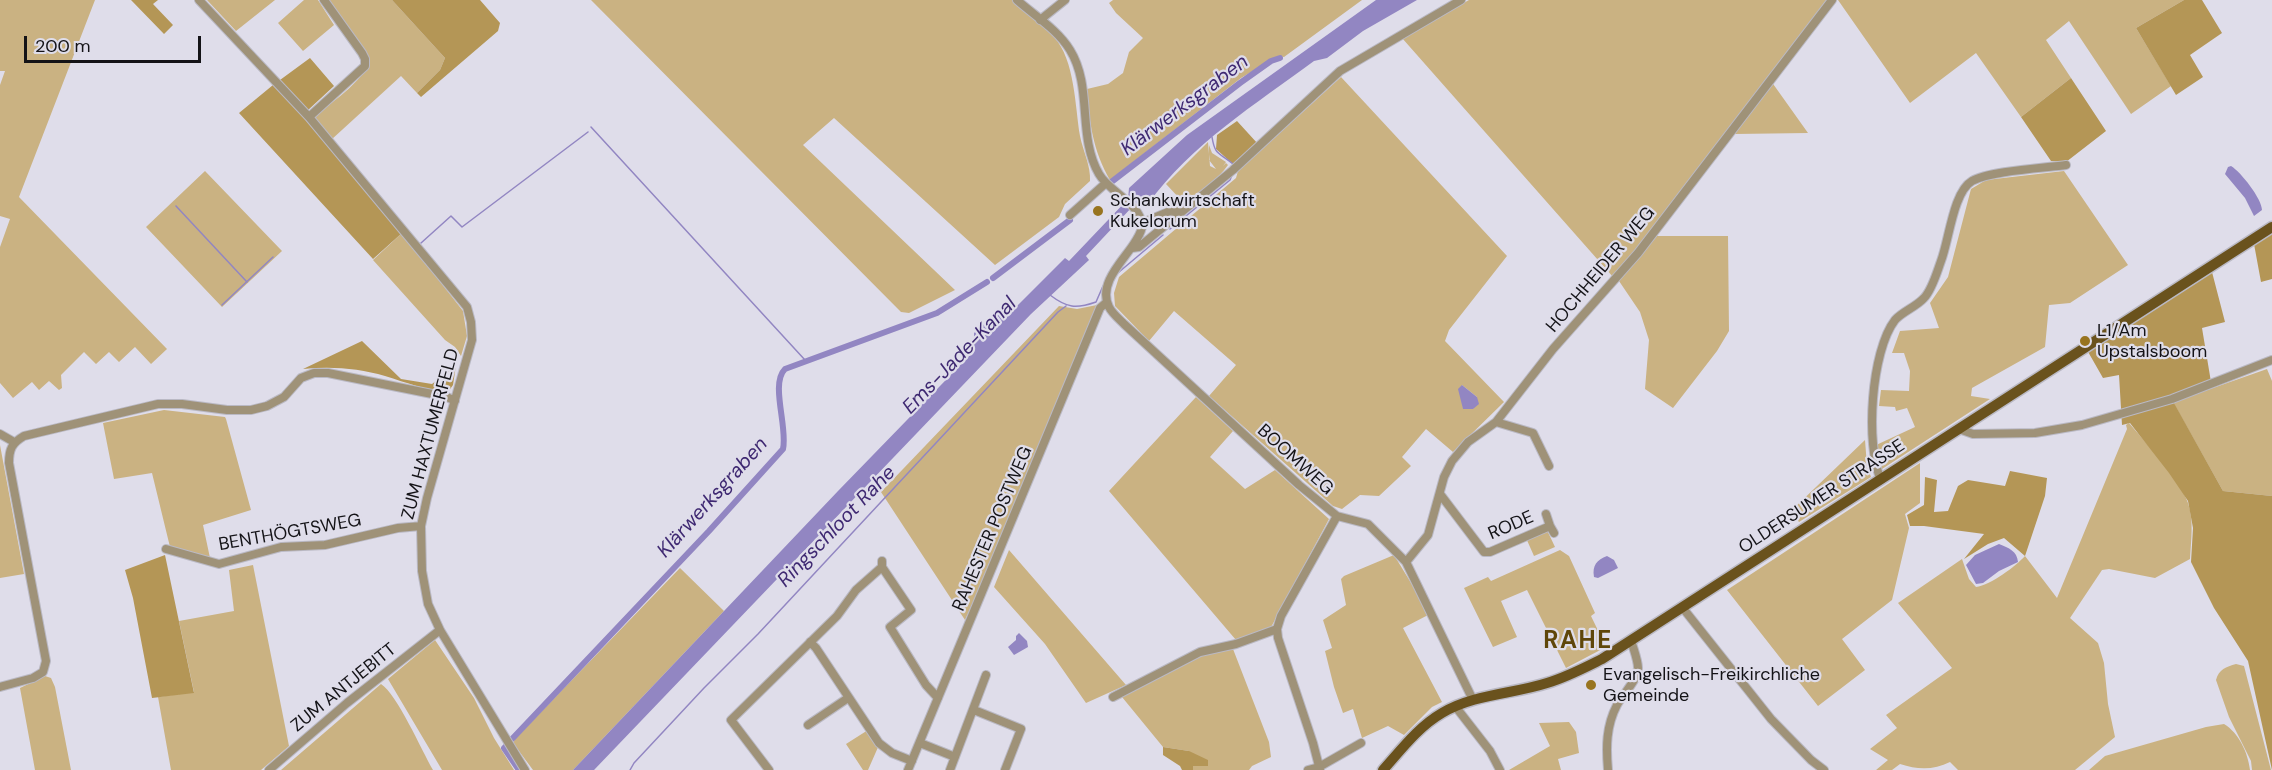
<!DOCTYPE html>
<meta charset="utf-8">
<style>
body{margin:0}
#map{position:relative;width:2272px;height:770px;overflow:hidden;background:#dfddea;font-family:"DM Sans",sans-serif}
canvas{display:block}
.scale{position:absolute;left:24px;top:36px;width:177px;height:27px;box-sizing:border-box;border:3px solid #141317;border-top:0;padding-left:8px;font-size:18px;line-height:21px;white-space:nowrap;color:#141317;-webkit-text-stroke:4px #dfddea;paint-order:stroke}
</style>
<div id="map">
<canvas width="2272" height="770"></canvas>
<div class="scale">200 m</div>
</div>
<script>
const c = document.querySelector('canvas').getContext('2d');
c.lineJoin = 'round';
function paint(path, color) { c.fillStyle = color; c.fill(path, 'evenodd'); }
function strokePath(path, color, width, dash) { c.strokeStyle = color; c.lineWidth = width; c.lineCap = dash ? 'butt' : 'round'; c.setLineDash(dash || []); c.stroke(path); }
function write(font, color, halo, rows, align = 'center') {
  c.font = font + ' "DM Sans",sans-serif'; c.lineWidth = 4.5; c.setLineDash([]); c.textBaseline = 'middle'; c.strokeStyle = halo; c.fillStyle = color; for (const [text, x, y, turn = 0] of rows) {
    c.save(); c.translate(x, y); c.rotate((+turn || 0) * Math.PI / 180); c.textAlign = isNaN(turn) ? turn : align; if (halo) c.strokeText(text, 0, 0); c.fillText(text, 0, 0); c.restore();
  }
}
const green = new Path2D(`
 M0 0H95L19 197 167 349 151 364 135 347 119 362 109 352 96 364 84 352 61 375 62 388 59 390 49 381 39 390 32 382 13 398 0 383V247L10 219 0 216V85L5 71H0Z
 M207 0H275L236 31Z
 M304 0H318L334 25 303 51 278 23Z
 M328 0H392L445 58 440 70 417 93 401 76 331 140 312 118C329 104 364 82 369 60Z
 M591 0H1012C1026 12 1042 24 1054 37 1075 60 1075 106 1080 136 1083 151 1091 166 1090 181L1065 204 1059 217 995 265 834 118 803 145 955 290 909 313 901 312Z
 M1113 0H1362L1284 57 1278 56 1241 78 1110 180C1093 151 1089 121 1087 89L1108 84 1123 73 1129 52 1143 38 1116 13 1109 3Z
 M1469 0H1829L1635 253 1613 277 1402 38Z
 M1838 0H2184L2136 28 2171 86 2131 114 2069 21 2046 40 2071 78 2021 117 1976 53 1910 103Z
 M1341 77 1507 256 1449 330 1445 341 1504 402 1453 452 1426 429 1402 457 1411 466 1379 496 1360 495 1342 509 1333 506 1209 396 1236 365 1174 311 1149 341 1115 306 1114 293 1119 277 1236 178 1238 171ZM1462 385 1477 397 1473 409H1463Z
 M1771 81 1808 133 1734 134Z
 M1208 142 1210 166 1216 169 1209 160V145L1212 153 1226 162 1223 166 1226 163 1228 165C1217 180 1203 191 1187 201L1181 200 1166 184Z
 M205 171 282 251 222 307 146 227Z
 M2064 171 2128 265 2070 303 2049 305 2045 347 1972 388 1971 396 1990 399 1882 469 1874 446 1915 427 1907 408 1896 411 1895 407 1879 406 1881 390 1909 391 1910 371 1904 353H1892L1900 331 1939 328 1930 303 1948 277 1971 189 1986 180Z
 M402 233 463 311 467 336 461 356 455 347 445 340 373 260Z
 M1657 236H1728L1729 331 1717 351 1673 408 1645 389 1649 340 1640 312 1619 281Z
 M1097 305 985 577 965 620 881 492 1059 306 1077 309Z
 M2267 369 2272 381V496L2223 491 2173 402Z
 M1196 397 1233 431 1210 457 1245 489 1275 470 1329 519 1269 631 1236 640 1109 491Z
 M164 410 225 417 226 419 251 510 203 525 210 558 170 547 152 473 114 479 103 423Z
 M2129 423C2145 442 2181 481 2188 503 2194 521 2191 540 2190 559L2155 578 2109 569 2102 570 2070 618 2098 643 2104 663 2108 704 2115 737 2075 770H1958L1950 762C1934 770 1918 770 1900 764L1892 770H1876L1888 760 1870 749 1897 728 1886 715 1952 668 1898 603 1962 559 1969 579 1976 587C1991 585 2016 566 2025 556L2057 598 2127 429 2126 425Z
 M1865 440 1867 466 1871 477 1799 522 1791 511Z
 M0 445 24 574 0 578Z
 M1920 463V503L1905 514 1909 528 1892 600 1842 639 1865 670 1818 706 1727 590Z
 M1546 528 1555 547 1534 556 1526 538Z
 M1009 550 1126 685 1086 703 1045 644 994 587Z
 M1560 550 1569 556 1595 613 1591 616 1606 647 1566 668 1527 590 1501 601 1517 637 1493 647 1464 588 1488 577 1491 581Z
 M1394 555 1430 614 1403 628 1442 702 1432 707 1404 735 1388 726 1362 738 1353 709 1343 713 1334 687 1325 651 1332 648 1323 620 1346 605 1341 579 1344 576Z
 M253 565 289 746 261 770H171L158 697 194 692 179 621 234 611 229 570Z
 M680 568 724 611 573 770H533L513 743 515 739Z
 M435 640 474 698 494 738 514 770H442L388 679Z
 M1233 649 1269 742 1271 757 1252 766 1249 770H1193L1189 751 1163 747 1122 697 1165 675 1185 662 1209 651Z
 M2236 664 2244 666 2271 770H2252L2251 761 2229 717 2216 680C2219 669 2226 667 2236 664Z
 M45 676 51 678 55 687 71 770H35L20 688Z
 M381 684C397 694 422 751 433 770H281Z
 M1569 722 1576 732 1579 753 1558 759 1561 770H1509L1550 746 1539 723Z
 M2224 724C2239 733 2248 753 2250 770H2089L2105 756 2206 727Z
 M868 730 879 745 868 770H863L846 744Z`);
const forest = new Path2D(`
 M131 0H158L153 4 173 25 164 34Z
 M392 0H480L500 23 498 31 421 97 417 93 440 70 445 58Z
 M2184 0H2202L2222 33 2190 55 2203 77 2176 95 2136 28Z
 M310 58 334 86 307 111 280 80Z
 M2071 78 2106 131 2066 162 2051 161 2021 117Z
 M273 85 281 91 402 233 373 259 239 113Z
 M1237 121 1258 144 1234 165 1216 149 1217 135Z
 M2272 232V279L2261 282 2254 244Z
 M2212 272 2225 322 2202 328 2212 388 2174 403 2223 491 2272 496V770L2248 661 2214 608 2191 562 2193 528 2188 501 2169 473 2130 423 2122 425 2119 375 2103 378 2087 350Z
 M362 341 401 379 432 384 456 365 453 385 448 392C426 390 407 383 385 376 359 368 330 366 303 369Z
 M2010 471 2047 478 2045 496 2025 556 2004 538 1988 544 1964 559 1984 534 1924 526H1910L1907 515 1924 505 1925 477 1937 480 1934 512 1948 511 1958 486 1968 480 2005 486Z
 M165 555 194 693 152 698 133 598 125 570Z
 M1163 747 1189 751 1208 760V766H1193V770H1182L1180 766 1163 755Z`);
const water = new Path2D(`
 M1376 0H1417L1363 31 1327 58 1314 61C1256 104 1191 144 1148 204L1133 206 1086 256 1089 260 1031 314 594 770H573L838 491 974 351V333L1006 305 1013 310 1065 258 1069 261 1128 199 1129 188 1187 135Z
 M2231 166C2241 172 2262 199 2262 210L2254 216 2245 198 2225 174 2228 167Z
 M1462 385 1477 397 1479 404 1473 409H1463L1458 389Z
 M1999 544C2009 548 2017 551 2018 562L1999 571 1983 583 1976 584 1966 565 1975 555Z
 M1607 556 1614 560 1618 568 1598 578 1594 577C1592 565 1597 560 1607 556Z
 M1019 633 1027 641 1028 647 1014 655 1008 647 1016 640V636Z`);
const stream = new Path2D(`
 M591 127 805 360
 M1212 137C1215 156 1219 152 1233 164
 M176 206 247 282
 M1170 229 1230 180 1232 175
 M421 243 451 216 462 227 588 132
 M1119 272 1163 235
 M1050 295C1067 308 1076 309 1096 302L1103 286
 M222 305 273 257
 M630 770 634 763 704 688 758 634 1058 312 1066 306`);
const canal = new Path2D(`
 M1110 183 1240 83 1271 61 1280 58
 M993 278 1070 220
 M512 739 709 531 783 449C788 427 770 384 785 369L937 313 987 282
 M506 746 504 748 519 770`);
const minor = new Path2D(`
 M199 0 309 117 467 307 471 322 472 340 427 498 421 526 422 571 428 604 440 630 525 770
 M1017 0C1035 16 1058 30 1070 50 1093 87 1077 136 1099 174 1109 192 1140 203 1142 225 1142 232 1138 237 1135 242 1125 259 1097 283 1109 307 1112 313 1119 319 1124 324L1299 485 1337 516 1368 524 1406 562 1473 700
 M1040 20 1065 0
 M309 117 365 66V59L362 53 324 0
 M1070 215 1106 183
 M1142 223 1175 209 1186 208
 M1132 248 1139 247 1233 170 1340 71 1461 0
 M1496 422 1533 433 1549 466
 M1959 429 1973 434 2035 433 2082 425 2172 399 2272 360
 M0 434 14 442
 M1881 480C1865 445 1871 351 1895 320 1903 311 1916 307 1924 298 1932 290 1937 272 1941 261 1949 241 1953 192 1972 181 1989 171 2044 168 2066 165
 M1440 494 1484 552H1490L1550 526 1554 533
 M1546 514 1550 526
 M166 549 219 564 281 547 325 545 398 528 421 526
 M1406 562 1428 535 1444 477 1452 461 1468 442 1496 422 1553 349 1638 253 1832 0
 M882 567 911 610 890 627 926 685 938 698
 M1682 607 1771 719 1811 760 1824 770
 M810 642 816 648 879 743 892 753 912 761
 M0 687 33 678 43 672 46 661 9 463C9 449 12 443 24 436L158 404H182L227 410H251L267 406 284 397 301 378 314 373H328L447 397 455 401
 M1113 697 1200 652 1236 644 1277 629
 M1455 706 1490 751 1500 770
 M974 710 1021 729 1005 770
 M808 725 848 698
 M920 743 955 757
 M269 770 347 703 440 630
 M769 770 731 720 837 616 856 590 882 567V561
 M908 770 1100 308 1107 302
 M950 770 986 675
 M1308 770 1319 767 1361 743
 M1320 770 1313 743 1278 638 1277 629 1281 616 1337 516
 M1608 770C1606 747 1606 726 1617 705 1623 694 1637 681 1638 668 1638 660 1633 648 1631 640`);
const major = new Path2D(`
 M1383 770C1401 750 1418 727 1442 713 1474 694 1513 694 1547 683 1567 677 1584 668 1602 659L2272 227`);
const markers = [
 [1098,211,6,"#98741f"],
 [2085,341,6,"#98741f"],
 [1591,685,6,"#98741f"]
];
const poiNames = [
 ["Schankwirtschaft",1110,201],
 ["Kukelorum",1110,222],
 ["L1/Am",2097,331],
 ["Upstalsboom",2097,352],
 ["Evangelisch-Freikirchliche",1603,675],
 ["Gemeinde",1603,696]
];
const streetNames = [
 ["HOCHHEIDER WEG",1601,270,-50],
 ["ZUM HAXTUMERFELD",431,434,-75],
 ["BOOMWEG",1295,460,42],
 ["OLDERSUMER STRASSE",1822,497,-33],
 ["RODE",1511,526,-23],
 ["RAHESTER POSTWEG",993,529,-67],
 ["BENTHÖGTSWEG",290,533,-10],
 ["ZUM ANTJEBITT",344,688,-39]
];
const waterNames = [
 ["Klärwerksgraben",1185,106,-37],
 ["Ems-Jade-Kanal",960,356,-46],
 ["Klärwerksgraben",713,498,-48],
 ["Ringschloot Rahe",837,527,-46]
];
const districtNames = [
 ["RAHE",1578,642]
];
paint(green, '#cab282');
paint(forest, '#b49656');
paint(water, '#9286c2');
strokePath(stream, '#9286c2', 1.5);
strokePath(canal, '#9286c2', 6);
strokePath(minor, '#bab9c4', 10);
strokePath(major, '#bab9c4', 13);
strokePath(minor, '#9f9278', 8);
strokePath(major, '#6a521d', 10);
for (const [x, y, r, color] of markers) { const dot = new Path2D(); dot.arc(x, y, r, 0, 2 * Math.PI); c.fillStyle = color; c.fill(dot); strokePath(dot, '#dfddea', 2); }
write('18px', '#141317', '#dfddea', poiNames, 'left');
write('18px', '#141317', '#dfddea', streetNames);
write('italic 20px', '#3f2972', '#dfddea', waterNames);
c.letterSpacing = '1.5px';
write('bold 24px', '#5f4609', '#dfddea', districtNames);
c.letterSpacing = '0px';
</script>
